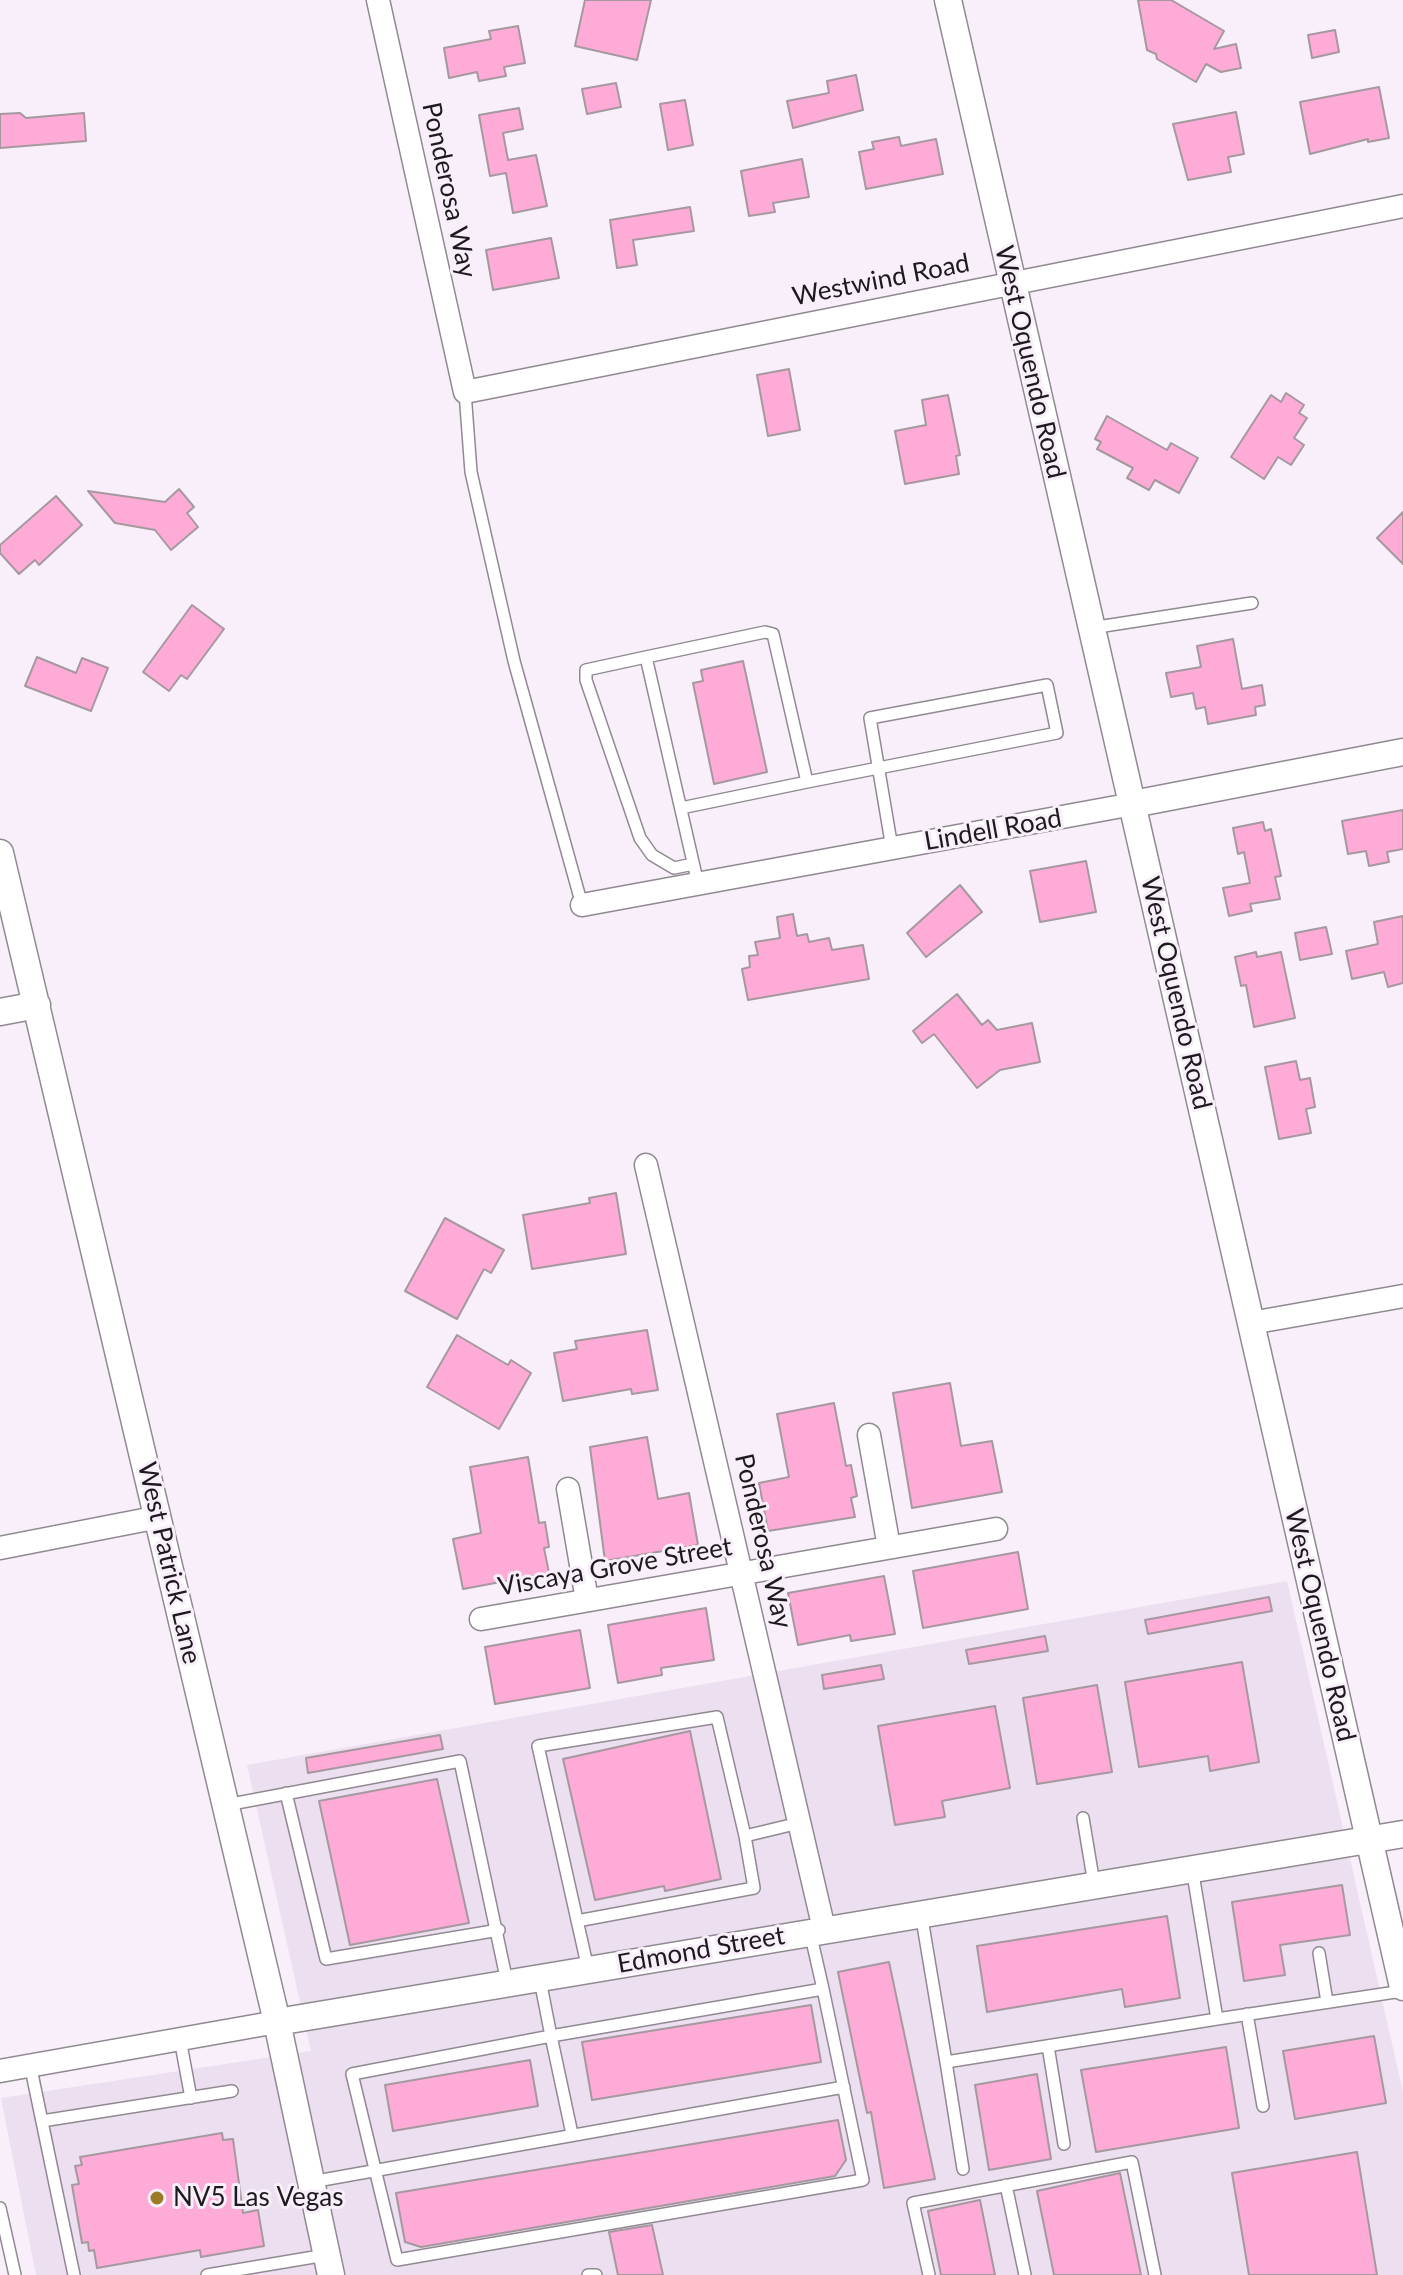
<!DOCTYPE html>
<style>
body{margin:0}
canvas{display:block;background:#f8effa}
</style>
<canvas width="1403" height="2275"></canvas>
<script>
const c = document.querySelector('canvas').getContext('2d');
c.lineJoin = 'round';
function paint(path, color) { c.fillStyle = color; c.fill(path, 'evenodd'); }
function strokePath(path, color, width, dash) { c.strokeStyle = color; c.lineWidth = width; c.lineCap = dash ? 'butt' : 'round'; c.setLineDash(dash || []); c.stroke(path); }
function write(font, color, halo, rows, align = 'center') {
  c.font = font + ' Lato,sans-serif'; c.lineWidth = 6; c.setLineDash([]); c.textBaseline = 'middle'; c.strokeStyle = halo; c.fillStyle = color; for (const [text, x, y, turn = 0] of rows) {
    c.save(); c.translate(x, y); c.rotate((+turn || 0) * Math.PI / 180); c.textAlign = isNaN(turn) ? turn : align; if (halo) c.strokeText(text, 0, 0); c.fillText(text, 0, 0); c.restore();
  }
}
const built = new Path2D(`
 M1287 1581 1403 2092V2275H36L1 2098 311 2051 247 1765Z`);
const building = new Path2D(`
 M585 0H651L637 60 575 46Z
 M1138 0H1171L1224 31 1214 49 1236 44 1241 68 1221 72 1206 64 1196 82 1157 59 1156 54 1147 50Z
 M518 26 525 63 504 67 506 76 479 81 477 72 449 78 444 48 491 39 489 31Z
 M1335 30 1339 52 1312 58 1308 35Z
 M856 75 863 110 793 128 787 101 829 93 827 81Z
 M616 83 621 107 587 114 582 89Z
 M1379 87 1389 138 1368 142V139L1310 154 1300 102Z
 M685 100 693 145 668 150 660 104Z
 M519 108 523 129 503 133 508 160 536 155 547 206 513 213 506 173 490 176 479 115Z
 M1236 112 1244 154 1228 157 1231 172 1188 180 1173 124Z
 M20 113 26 118 84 113 86 141 0 148V114Z
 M899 137 901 146 936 139 943 174 866 189 859 152 874 149 872 142Z
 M802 159 809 197 773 203 775 212 749 216 741 171Z
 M690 207 694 231 633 240 637 265 617 268 610 220Z
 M551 238 559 278 493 290 486 250Z
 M789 369 800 430 768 436 757 375Z
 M1286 393 1304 405 1299 413 1307 418 1294 438 1304 445 1291 465 1278 457 1264 479 1231 457 1271 395 1281 402Z
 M948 395 960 455 956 456 959 474 905 484 895 431 926 425 922 400Z
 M1107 416 1167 450 1171 443 1198 458 1179 493 1155 480 1149 490 1127 478 1133 468 1097 449 1101 442 1095 439Z
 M179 489 194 507 187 513 198 527 171 550 155 530 115 523 88 491 165 502Z
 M56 496 82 525 39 565 35 560 19 574 0 553V545Z
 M1403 512V564L1377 538Z
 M192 605 224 629 187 679 181 675 169 691 143 672Z
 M1233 639 1242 689 1262 685 1265 705 1255 707 1256 715 1208 724 1205 707 1196 709 1193 693 1171 697 1166 673 1201 667 1197 646Z
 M37 657 76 673 82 658 108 668 91 711 25 686Z
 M743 661 767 772 714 784 693 683 703 681 701 670Z
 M1403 810V849L1387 852 1389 862 1369 866 1366 851 1348 854 1342 821Z
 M1263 822 1265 831 1271 829 1281 876 1275 877 1280 899 1250 904 1252 911 1229 916 1223 888 1250 883 1244 852 1238 854 1233 828Z
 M1086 861 1096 912 1040 922 1030 871Z
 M960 885 982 912 926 957 907 933Z
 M793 914 797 936 807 934 809 942 829 938 832 950 863 945 869 979 748 1000 742 969 750 967 749 956 758 955 755 942 780 938 777 917Z
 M1403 916V983L1388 987 1384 972 1352 979 1346 951 1378 944 1374 922Z
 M1326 927 1332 954 1300 960 1295 933Z
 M1256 952 1257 957 1281 952 1295 1018 1254 1027 1246 985 1241 986 1235 957Z
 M957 994 982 1025 988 1020 997 1030 1032 1023 1040 1062 1000 1070 977 1088 934 1034 922 1043 913 1031Z
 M1296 1061 1300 1080 1310 1078 1315 1107 1306 1109 1311 1133 1279 1139 1265 1067Z
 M616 1193 626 1254 532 1269 523 1215 590 1203 589 1198Z
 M445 1218 504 1250 491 1273 484 1269 457 1319 405 1291Z
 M647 1330 658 1390 632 1394 631 1389 563 1401 554 1353 577 1349 575 1341Z
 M457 1335 508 1365 511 1360 531 1373 499 1429 427 1387Z
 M950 1383 961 1446 992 1441 1002 1492 912 1508 893 1393Z
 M834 1403 846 1466 851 1465 857 1496 851 1498 855 1517 768 1531 759 1483 789 1477 777 1414Z
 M647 1437 658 1499 689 1493 698 1545 605 1561 590 1447Z
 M528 1457 539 1523 545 1522 549 1547 544 1548 549 1573 463 1589 453 1539 481 1533 470 1467Z
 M1018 1552 1028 1609 923 1628 913 1571Z
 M884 1576 895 1634 851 1641 850 1635 798 1645 788 1593Z
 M1269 1597 1272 1611 1148 1634 1145 1620Z
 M706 1608 714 1660 661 1668 662 1675 618 1683 608 1625Z
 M580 1630 590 1688 495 1704 485 1647Z
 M1045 1636 1048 1651 969 1664 966 1650Z
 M1242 1662 1259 1762 1210 1771 1208 1756 1139 1767 1125 1682Z
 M881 1665 884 1679 824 1689 822 1675Z
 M1097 1685 1112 1772 1037 1784 1023 1698Z
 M995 1706 1010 1788 942 1801 945 1817 895 1825 878 1726Z
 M690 1731 721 1879 665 1891 664 1886 595 1900 563 1759Z
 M440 1735 443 1749 308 1773 306 1758Z
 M437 1779 469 1923 350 1945 319 1801Z
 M1342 1885 1350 1935 1280 1945 1285 1975 1244 1981 1232 1902Z
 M1167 1916 1180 1998 1125 2007 1122 1989 987 2012 977 1946Z
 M889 1962 935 2179 884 2188 871 2112 867 2113 838 1972Z
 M811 2005 821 2062 592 2100 582 2042Z
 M1374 2036 1386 2103 1295 2119 1283 2051Z
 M1226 2047 1239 2128 1096 2152 1081 2070Z
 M530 2060 538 2106 393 2131 385 2085Z
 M1037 2074 1051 2159 989 2170 975 2085Z
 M838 2120 846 2160 835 2176 421 2247 405 2242 396 2193Z
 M222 2133 223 2140 233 2139 243 2213 258 2210 264 2246 201 2257 200 2250 97 2268 94 2250 89 2251 88 2242 82 2243 72 2185 79 2184 75 2166 82 2165 80 2157Z
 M1357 2152 1377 2275H1249L1232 2173Z
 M1120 2173 1141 2275H1054L1037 2191Z
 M980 2200 995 2275H941L928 2211Z
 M652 2225 663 2275H618L609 2232Z`);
const service = new Path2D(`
 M465 392 471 472 514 661 582 905
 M1091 628 1252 603
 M646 657 586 670V680L640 838 652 855 674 868 693 864
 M807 782 1057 733 1047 685 870 718 892 848
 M681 808 807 782 773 634 765 632 646 657 698 884
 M286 1793 326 1959 499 1930
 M226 1805 460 1761 507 1982
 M1083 1818 1094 1884
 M921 1913 946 2062 1217 2019 1192 1868
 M577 1921 754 1888 745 1836
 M810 1932 823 1989
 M1319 1953 1327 2002
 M588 1969 538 1746 717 1717 745 1836 799 1823
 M540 1980 551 2036 823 1989 863 2180 397 2260 352 2074 551 2036 572 2134
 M1247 2014 1263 2106
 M1217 2019 1403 1991
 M180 2039 191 2098
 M1048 2046 1064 2144
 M946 2062 963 2169
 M30 2064 74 2275
 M42 2121 232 2091
 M311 2182 844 2087
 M1006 2185 1025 2275
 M0 2208 15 2275
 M207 2275 326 2255
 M588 2275H596
 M929 2275 913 2203 1132 2162 1155 2275`);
const minor = new Path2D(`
 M378 0 465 392 1403 206
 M582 905 1133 804
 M646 1165 824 1929
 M1251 1323 1403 1296
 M869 1435 889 1547
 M568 1489 587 1600
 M0 1548 159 1517
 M481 1619 996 1529
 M0 2071 277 2022`);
const tertiary = new Path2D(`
 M948 0 1403 1987
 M1133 804 1403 752
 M0 853 277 2022 331 2275
 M0 1012 37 1005
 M277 2022 1403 1834`);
const markers = [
 [157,2198,8,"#9d7a26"]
];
const streetNames = [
 ["Ponderosa Way",449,190,78],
 ["Westwind Road",881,280,-11],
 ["West Oquendo Road",1030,362,77],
 ["Lindell Road",993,830,-10],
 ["West Oquendo Road",1176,993,77],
 ["Ponderosa Way",763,1541,77],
 ["West Patrick Lane",169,1563,77],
 ["Viscaya Grove Street",615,1567,-10],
 ["West Oquendo Road",1320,1625,77],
 ["Edmond Street",701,1950,-10]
];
const poiNames = [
 ["NV5 Las Vegas",173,2198]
];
paint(built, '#ecdfef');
paint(building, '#feabd8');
strokePath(building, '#a5999f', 2);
strokePath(service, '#918992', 14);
strokePath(minor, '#918992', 25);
strokePath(tertiary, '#918992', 29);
strokePath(service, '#fff', 11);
strokePath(minor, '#fff', 22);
strokePath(tertiary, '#fff', 26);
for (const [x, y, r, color] of markers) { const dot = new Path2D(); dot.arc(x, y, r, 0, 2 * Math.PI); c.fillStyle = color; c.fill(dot); strokePath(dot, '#f8effa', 3); }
write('26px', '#1d1a1e', '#f8effa', streetNames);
write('26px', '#1d1a1e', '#f8effa', poiNames, 'left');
</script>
